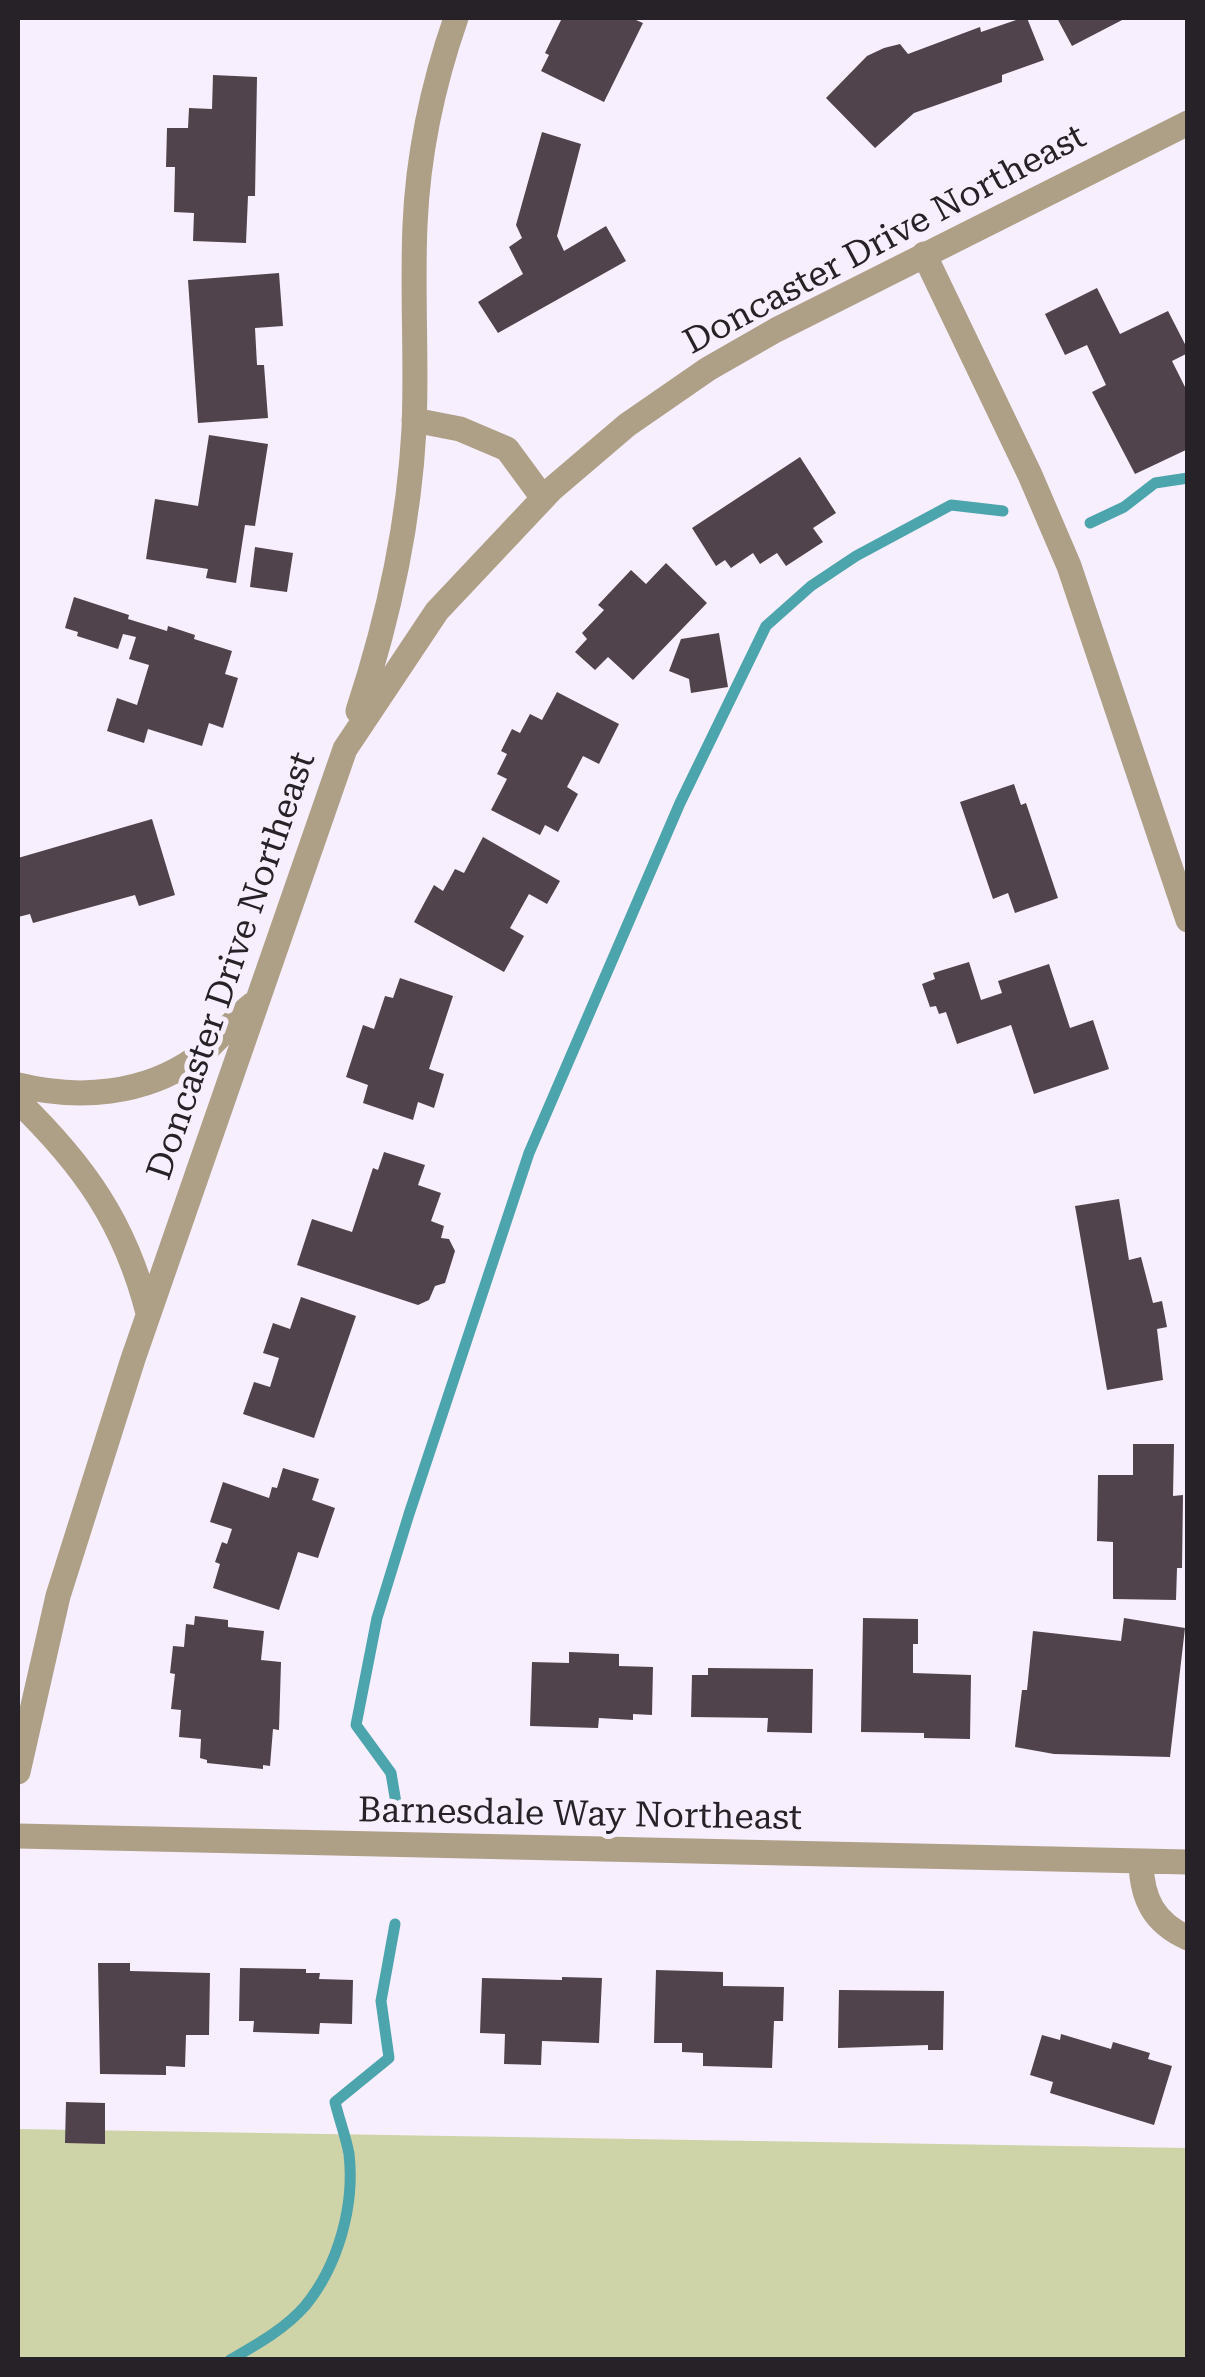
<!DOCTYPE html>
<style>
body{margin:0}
#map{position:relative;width:1205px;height:2377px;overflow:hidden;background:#f7effd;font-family:"Roboto Serif",serif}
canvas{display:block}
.frame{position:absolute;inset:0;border:20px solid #262228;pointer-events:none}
</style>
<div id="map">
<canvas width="1205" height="2377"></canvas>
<div class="frame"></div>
</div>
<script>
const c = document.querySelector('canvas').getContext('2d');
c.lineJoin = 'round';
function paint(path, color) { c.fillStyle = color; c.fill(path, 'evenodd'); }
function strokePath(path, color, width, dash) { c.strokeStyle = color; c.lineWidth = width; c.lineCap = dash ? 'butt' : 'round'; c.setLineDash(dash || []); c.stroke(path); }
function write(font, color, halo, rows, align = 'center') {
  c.font = font + ' "Roboto Serif",serif'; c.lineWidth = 10; c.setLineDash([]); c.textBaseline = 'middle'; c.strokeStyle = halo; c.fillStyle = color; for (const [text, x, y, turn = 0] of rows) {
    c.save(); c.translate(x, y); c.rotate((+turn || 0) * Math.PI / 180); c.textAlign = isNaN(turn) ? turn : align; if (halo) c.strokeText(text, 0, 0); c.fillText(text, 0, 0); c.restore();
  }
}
const green = new Path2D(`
 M18 2129 1187 2148V2359L18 2360Z`);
const stream = new Path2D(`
 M1090 523 1124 507 1155 483 1188 478
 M398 1815 391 1773 356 1725 377 1618 409 1514 529 1153 680 803 766 626 811 586 856 556 951 505 1003 511
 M230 2360C256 2345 285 2329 305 2306 338 2266 355 2206 349 2154 346 2137 339 2119 335 2102L389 2058 381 2001 395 1924`);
const building = new Path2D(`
 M562 18H638L636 20 643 23 604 102 541 71 549 55 545 53Z
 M1022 18H1027L1044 60 1002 75V82L914 113 875 148 826 98 867 56 884 48 900 44 908 54 980 27 981 32Z
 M1057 18H1126L1072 46Z
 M213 75 257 77 255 196H248L246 243 193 241 194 213 174 212 175 167H166L167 128H188L189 108 212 109Z
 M542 132 581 144 557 236 564 251 606 226 626 261 498 333 478 302 523 274 509 247 522 238 516 225Z
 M279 273 283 326 255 328 257 365H264L268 418 198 423 188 280Z
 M1097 288 1120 334 1168 311 1188 350V353L1172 361 1188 393V449L1135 474 1092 392 1106 385 1087 345 1065 355 1045 314Z
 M209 435 268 444 255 526 245 525 236 583 206 578 208 569 146 559 155 499 198 506Z
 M800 457 836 513 813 528 823 542 786 566 777 553 760 564 753 553 731 568 725 560 716 566 692 528Z
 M255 547 293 553 287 592 250 587Z
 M666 563 707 603 633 680 608 657 595 670 575 652 587 639 582 633 604 610 598 605 631 570 646 584Z
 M74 597 129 615 128 619 167 631 168 626 195 635 194 639 232 651 225 674 238 678 223 728 209 723 202 746 148 729 144 743 107 731 117 698 137 705 149 665 129 659 136 637 123 634 118 649 77 636 78 632 65 628Z
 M719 633 728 687 691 693 689 679 669 671 681 639Z
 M557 692 619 724 599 764 583 756 567 787 578 794 558 832 545 825 540 835 491 810 507 779 497 774 507 754 501 751 512 729 520 733 530 714 542 720Z
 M1014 784 1021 805 1026 803 1058 898 1015 913 1008 893 993 899 960 802Z
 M152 819 175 895 139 906 135 895 33 923 30 914 18 917V858Z
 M483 837 560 881 547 904 529 894 510 928 524 936 504 972 414 922 434 885 443 891 455 869 464 873Z
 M969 962 981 1000 1002 993 998 981 1049 964 1070 1028 1093 1020 1109 1069 1034 1094 1011 1025 957 1044 946 1012 939 1014 936 1006 930 1007 922 984 935 979 933 973Z
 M400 978 453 996 429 1069 444 1074 434 1108 418 1102 413 1120 363 1103 368 1085 346 1077 363 1025 374 1029 385 996 393 998Z
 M384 1152 425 1165 418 1185 441 1193 431 1221 444 1226 441 1238 449 1239 455 1251 445 1283 435 1286 429 1300 418 1305 297 1265 312 1219 352 1232 373 1168 378 1170Z
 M1119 1199 1129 1260 1141 1257 1153 1303 1162 1301 1167 1327 1157 1329 1163 1380 1107 1390 1075 1206Z
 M301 1297 356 1316 314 1438 243 1414 254 1382 270 1387 279 1358 263 1353 273 1323 290 1329Z
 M1133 1444H1174L1173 1496 1183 1495 1182 1568H1177L1176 1600 1113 1599V1542L1097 1541 1098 1475H1133Z
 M283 1468 319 1479 312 1500 335 1508 318 1558 298 1552 279 1610 213 1588 220 1564 215 1562 222 1542 227 1544 232 1529 210 1522 223 1482 269 1498 272 1487 277 1488Z
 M195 1616 228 1620V1627L264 1631 261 1660 281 1662 279 1730 273 1729 270 1766 263 1765V1769L207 1763V1760L200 1758 201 1739 179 1737 181 1710 171 1709 175 1674 170 1673 173 1646 184 1647 186 1624 194 1625Z
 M863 1618 918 1619V1644H913V1673L971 1675 970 1739 924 1738V1733L861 1732Z
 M1124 1618 1185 1628 1170 1757 1054 1754 1015 1747 1022 1690H1027L1033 1631 1121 1641Z
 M569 1652 619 1654V1666L653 1667 652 1715 633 1714V1720L599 1718 598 1728 530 1726 532 1662 569 1663Z
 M708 1668 813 1669 812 1733 767 1732 768 1718 691 1717 692 1675H708Z
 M98 1963H130V1971L210 1973 209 2035H186L185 2067 166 2066V2075L100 2074Z
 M240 1968 306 1969V1973H320L319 1979 353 1980 352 2024 320 2023 319 2034 253 2032 254 2021H239Z
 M656 1970 723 1972V1986L784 1987 783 2021H774L772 2068 703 2066V2053L682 2052V2043H654Z
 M562 1977 602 1978 599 2043 542 2041 541 2065 504 2064 505 2034 480 2033 482 1978 562 1980Z
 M839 1990 944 1991 943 2050H928V2045L838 2048Z
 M1061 2034 1111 2049 1113 2042 1150 2053 1148 2059 1172 2066 1154 2125 1050 2093 1053 2082 1030 2075 1042 2035 1060 2040Z
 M66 2102 105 2103V2144L65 2143Z`);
const minor = new Path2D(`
 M924 254 1030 475 1069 566 1188 920
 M414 420 460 429 507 449 543 498
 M358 711C388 620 409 525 414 429 417 361 412 293 415 225 418 154 433 84 456 18
 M18 1085C78 1100 144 1095 196 1058 218 1042 232 1020 253 1004
 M18 1101C84 1165 125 1223 148 1313
 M18 1772 58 1596 133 1359 345 749 437 611 552 489 627 425 708 369 776 330 1188 123
 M18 1836 1188 1862
 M1141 1863C1142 1899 1154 1923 1188 1938`);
const streetNames = [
 ["Doncaster Drive Northeast",885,240,-28],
 ["Doncaster Drive Northeast",232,966,-71],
 ["Barnesdale Way Northeast",580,1815,1]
];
paint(green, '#cfd3a8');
strokePath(stream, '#4ca4ad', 11);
paint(building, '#51434c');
strokePath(minor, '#ae9f87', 25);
write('35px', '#262228', '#f7effd', streetNames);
</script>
